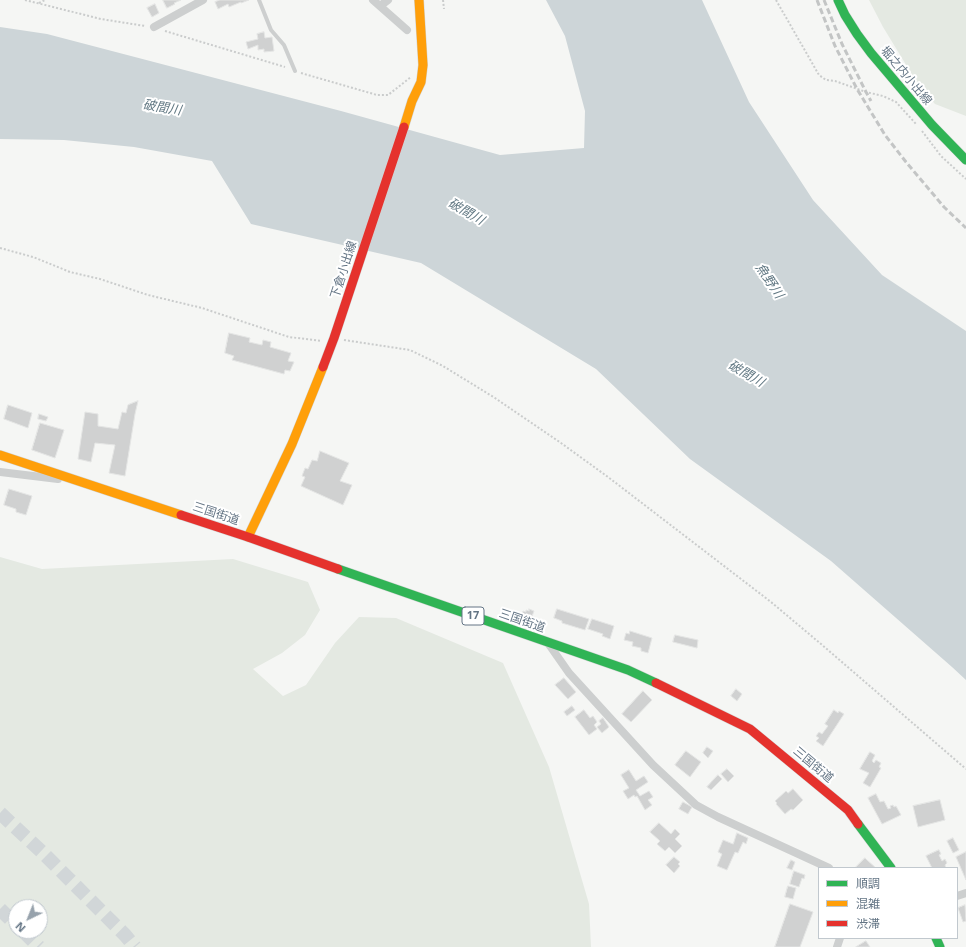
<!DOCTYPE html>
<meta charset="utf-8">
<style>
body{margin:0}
#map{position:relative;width:966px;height:947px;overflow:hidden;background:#f5f6f4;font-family:"Noto Sans","Noto Sans JP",sans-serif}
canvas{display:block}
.legend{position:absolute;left:818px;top:867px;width:140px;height:72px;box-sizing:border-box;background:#fff;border:1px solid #c1c8ce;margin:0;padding:5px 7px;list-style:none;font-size:12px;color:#647585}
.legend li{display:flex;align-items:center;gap:8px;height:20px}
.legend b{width:20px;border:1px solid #c1c8ce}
.north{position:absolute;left:8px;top:899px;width:40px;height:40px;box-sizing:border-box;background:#fff;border:1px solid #c1c8ce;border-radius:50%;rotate:223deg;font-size:11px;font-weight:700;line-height:16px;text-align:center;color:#647585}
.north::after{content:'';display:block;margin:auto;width:14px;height:18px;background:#97a2ac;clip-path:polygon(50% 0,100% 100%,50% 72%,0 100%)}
</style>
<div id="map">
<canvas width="966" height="947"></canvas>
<ul class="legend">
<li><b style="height:5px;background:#30b455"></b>順調</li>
<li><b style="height:5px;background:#ff9f0a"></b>混雑</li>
<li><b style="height:5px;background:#e5322d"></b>渋滞</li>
</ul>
<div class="north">N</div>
</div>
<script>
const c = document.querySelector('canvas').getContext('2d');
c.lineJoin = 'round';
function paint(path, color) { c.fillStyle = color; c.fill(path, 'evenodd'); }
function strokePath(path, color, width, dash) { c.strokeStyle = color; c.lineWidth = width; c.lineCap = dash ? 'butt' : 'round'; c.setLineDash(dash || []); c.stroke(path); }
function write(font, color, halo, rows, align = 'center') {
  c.font = font + ' "Noto Sans","Noto Sans JP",sans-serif'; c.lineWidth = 4; c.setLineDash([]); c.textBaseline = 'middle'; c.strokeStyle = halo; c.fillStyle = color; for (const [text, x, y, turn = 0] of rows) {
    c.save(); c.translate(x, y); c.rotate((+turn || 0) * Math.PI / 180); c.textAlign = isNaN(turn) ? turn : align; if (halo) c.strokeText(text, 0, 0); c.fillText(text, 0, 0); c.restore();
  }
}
const green = new Path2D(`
 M869 0H966V116L935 104 919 86 883 27Z
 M0 557 42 569 233 559 308 582 320 610 305 635 282 653 253 669 283 696 306 685 335 643 359 617 396 618 503 663 549 767 589 904 591 947H0ZM16 907H40V931H16Z`);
const water = new Path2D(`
 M546 0H702L749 102 813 200 882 275 966 331V680L952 667 831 561 690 459 596 369 421 263 251 224 212 161 134 147 64 140 0 139V27L47 34 341 111 500 155 584 148 585 111 565 36Z`);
const building = new Path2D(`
 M163 0H181L174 3 175 4 167 8Z
 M220 0H249L241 3V2L229 7 228 4 218 9 215 2Z
 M155 4 159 13 152 17 147 8Z
 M264 32 265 38 272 37 274 51 264 52V49L258 50V45L248 49 246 42 258 39 257 34Z
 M229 333 250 338 249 342 262 345 263 340 271 342 270 347 291 353 288 361 294 362 290 371 285 370 284 374 232 360 234 356 225 353Z
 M138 401 135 414 125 476 109 473 115 445 95 443 91 462 78 459 85 412 98 414V426L118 429 122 412 126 413 128 405Z
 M8 405 32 413 28 428 4 419Z
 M39 414 48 417 46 421 38 419Z
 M40 423 64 430 55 458 32 450Z
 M320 451 349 463 340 481 352 485 343 505 301 486 305 477 302 476 305 468 308 469 312 460 317 461Z
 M9 489 32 496 26 515 16 512V509L4 505Z
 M529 609 534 611 531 619 522 615 523 611 526 612V610L529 611Z
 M557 609 589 619 585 630 562 623V621L554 618Z
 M592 619 614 626 610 639 602 636 603 634 588 629Z
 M630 631 652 638 648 653 641 651V648L632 646 633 642 624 640 626 633 629 634Z
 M675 635 698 640 697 648 673 642Z
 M564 678 576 692 568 699 555 685Z
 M736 689 742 694 737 701 731 696Z
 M643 691 652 700 631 722 622 714Z
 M572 706 575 710 567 716 564 712Z
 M584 710 590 718 593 716 597 722 594 725 597 729 589 735 575 717Z
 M834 710 838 713 839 711 844 714 823 746 816 741 819 738 816 736 819 732 822 734 828 726 825 724Z
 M603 718 609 727 602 733 597 727 601 724 599 721Z
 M707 747 713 751 708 758 703 753Z
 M686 751 701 762 690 777 675 765Z
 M870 752 875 755 872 761 874 763 876 760 881 763 879 767 881 768 870 787 863 783 869 773 860 769Z
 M727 769 734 776 728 782 721 774Z
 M629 770 636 781 644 776 648 782 636 790 640 796 649 791 653 797 648 800 652 805 645 810 637 796 635 797 634 795 628 799 623 791 629 788 621 775Z
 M718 775 722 779 711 790 707 787Z
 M793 789 803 800 793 810 791 809 785 814 776 804 777 803 775 801 786 791 788 793Z
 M876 794 880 802 884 801 888 809 891 808 890 806 893 805 894 807 896 806 901 815 882 824 868 798Z
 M940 800 945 820 918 827 913 806Z
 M683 802 692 807 688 814 679 809Z
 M659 823 671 834 675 829 680 834 675 839 682 846 675 853 669 847 665 851 657 844 660 841 650 832Z
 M737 833 748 838 746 844 743 842 738 853 735 852 727 870 717 866 722 854 718 852 723 840 733 844Z
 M953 838 959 850 953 853 947 841Z
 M939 850 941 854 939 855 942 861 945 859 947 863 945 865 946 868H932L926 856Z
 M966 852V880L956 857Z
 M674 857 680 862 678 864 680 866 674 873 666 865Z
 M865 858 867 860 876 868H855Z
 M791 860 795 862 792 870 787 868Z
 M794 871 805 875 804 879 802 878 799 887 790 884Z
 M788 886 796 888 793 899 785 897Z
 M790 904 813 912 800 947H775Z
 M965 905 966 921 963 922 958 908Z
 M866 941 870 947H856Z`);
const highwayTunnel = new Path2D(`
 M0 813 42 852 125 935 135 947
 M0 909 16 925
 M23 931 39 947`);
const path = new Path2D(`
 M25 0 101 19 145 26
 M443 0 444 9
 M776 0 819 75 826 80 835 81 866 92 883 96 896 102 916 124
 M39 3 45 0
 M165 31 285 67
 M301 73 377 95H388L411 77
 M922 131 941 156 966 179
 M0 248 33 257 70 272 100 279 148 295 202 308 289 337 322 341
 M344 340 410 350 443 366 495 398 561 443 608 477 771 602 821 644 966 769`);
const lane = new Path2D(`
 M259 0 271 30 284 45 295 71`);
const street = new Path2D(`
 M373 0 407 30
 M380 6 388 0
 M154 27 203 0
 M0 472 58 479
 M548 643 569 673 653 765 696 805 718 817 829 868
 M957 896 966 893
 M837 947 840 938`);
const fast = new Path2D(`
 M838 0 845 15 857 34 871 53 932 125 966 160
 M338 569 628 670 656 683
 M858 824 891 868
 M936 938 940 947`);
const slow = new Path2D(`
 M404 127 412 101 421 82 423 65 419 0
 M0 455 181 515
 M248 537 292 444 323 367`);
const jam = new Path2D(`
 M323 367 334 338 404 127
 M181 515 248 537 338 569
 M656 683 750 729 848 810 858 824`);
const rail = new Path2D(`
 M817 0 835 46 857 89 885 135 906 162 944 207 966 228
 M824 0 842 44 866 92 871 101`);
const shields = [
 [473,616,22]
];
const shieldNames = [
 ["17",473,616]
];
const streetNames = [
 ["堀之内小出線",906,76,50],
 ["下倉小出線",344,270,-72],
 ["三国街道",216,514,18],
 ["三国街道",522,621,19],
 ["三国街道",813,765,40]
];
const waterNames = [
 ["破間川",162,108,9],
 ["破間川",466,212,30],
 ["魚野川",769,281,56],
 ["破間川",746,374,30]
];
paint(green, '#e4e9e2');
paint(water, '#cdd5d8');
paint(building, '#d0d1d1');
strokePath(building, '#e4e5e4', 1);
strokePath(highwayTunnel, '#d1d6d8', 14, [14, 7]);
strokePath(fast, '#d2d4d4', 10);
strokePath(slow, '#d2d4d4', 10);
strokePath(jam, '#d2d4d4', 10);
strokePath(path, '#cacccc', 2, [2, 2]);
strokePath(lane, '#cdcfcf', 4);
strokePath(street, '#cdcfcf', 8);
strokePath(fast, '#30b455', 9);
strokePath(slow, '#ff9f0a', 9);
strokePath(jam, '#e5322d', 9);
strokePath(rail, '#c3c5c5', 3, [6, 3]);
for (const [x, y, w] of shields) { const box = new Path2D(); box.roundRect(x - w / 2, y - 9, w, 18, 3); c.fillStyle = '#fff'; c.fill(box); strokePath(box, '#647585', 1); }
write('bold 11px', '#647585', null, shieldNames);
write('12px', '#647585', '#fff', streetNames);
write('italic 13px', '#607782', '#fff', waterNames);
</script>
